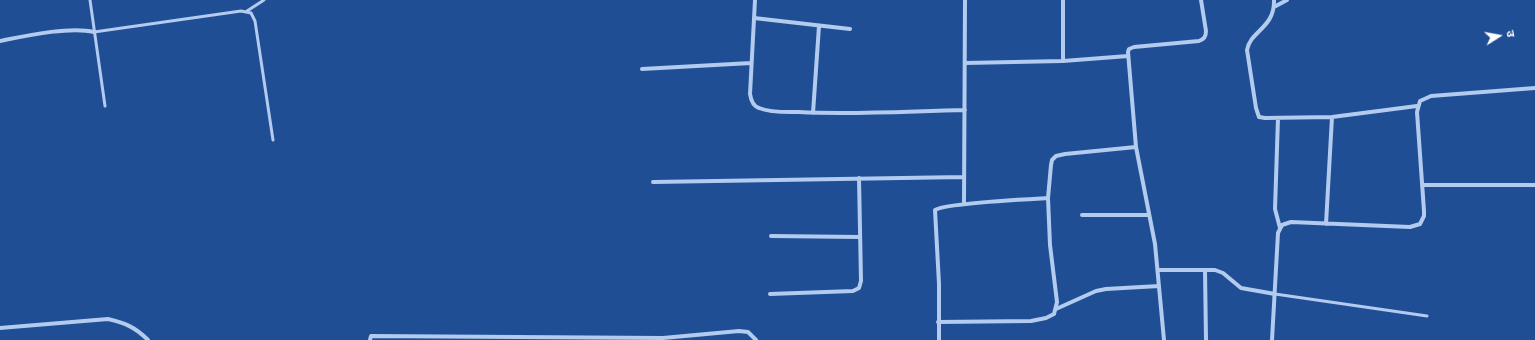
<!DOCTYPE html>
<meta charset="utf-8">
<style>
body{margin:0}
#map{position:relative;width:1535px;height:340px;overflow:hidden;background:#1f4e94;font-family:"Space Grotesk","Noto Sans Devanagari",sans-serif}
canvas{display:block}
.north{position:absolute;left:1479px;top:16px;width:40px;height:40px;-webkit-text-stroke:3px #1f4e94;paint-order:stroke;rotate:79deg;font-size:11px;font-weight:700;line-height:16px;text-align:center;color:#fff}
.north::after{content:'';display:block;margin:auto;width:14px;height:18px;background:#fff;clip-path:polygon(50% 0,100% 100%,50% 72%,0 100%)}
</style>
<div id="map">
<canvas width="1535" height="340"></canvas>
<div class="north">उ</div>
</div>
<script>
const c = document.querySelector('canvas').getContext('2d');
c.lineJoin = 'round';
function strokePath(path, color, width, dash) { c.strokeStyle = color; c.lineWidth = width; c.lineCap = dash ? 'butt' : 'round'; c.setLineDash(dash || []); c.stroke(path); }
const service = new Path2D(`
 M90 0 105 106
 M247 11 264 0
 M94 32 241 11 251 13 255 21 273 140
 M1275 294 1427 316`);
const minor = new Path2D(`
 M755 0 750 94C751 101 753 106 759 108 771 113 787 112 799 112 854 115 910 111 965 110
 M1063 0V61
 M1274 0C1275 28 1250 31 1247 50L1256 108 1259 117 1265 118 1332 117 1417 106
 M1274 7 1287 0
 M754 18 850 29
 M0 41C25 36 70 26 94 32
 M965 63 1063 61 1128 56
 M642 69 751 63
 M813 113 819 26
 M1278 118 1275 209 1280 228
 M653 182 964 177
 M1422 185H1535
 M964 204 965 0
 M1082 215H1149
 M1326 224 1332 117
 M771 236 860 237
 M1158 270H1215L1223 273 1241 288 1275 294
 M1205 270 1206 340
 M770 294 853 291 859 288 861 281 859 178
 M1056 309 1096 291 1106 289 1159 286
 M938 322 1031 321 1046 318 1054 314 1057 302 1050 245 1048 198 1051 165 1052 160 1056 156 1065 154 1136 147
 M0 328 108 319C125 323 135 327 148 340
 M663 338 739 331 748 332 756 340
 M370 340 371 336 663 338V340
 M939 340V284L935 210C944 203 1031 199 1048 198
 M1164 340 1155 244 1136 147 1128 52 1129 49 1134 47 1199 41C1204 39 1206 37 1206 31L1201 0
 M1272 340 1278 233 1282 225 1291 222 1410 227 1420 224 1424 216V211L1417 112 1420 101 1431 96 1535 88`);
strokePath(service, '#b2cbee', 3);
strokePath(minor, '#b2cbee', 4);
</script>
